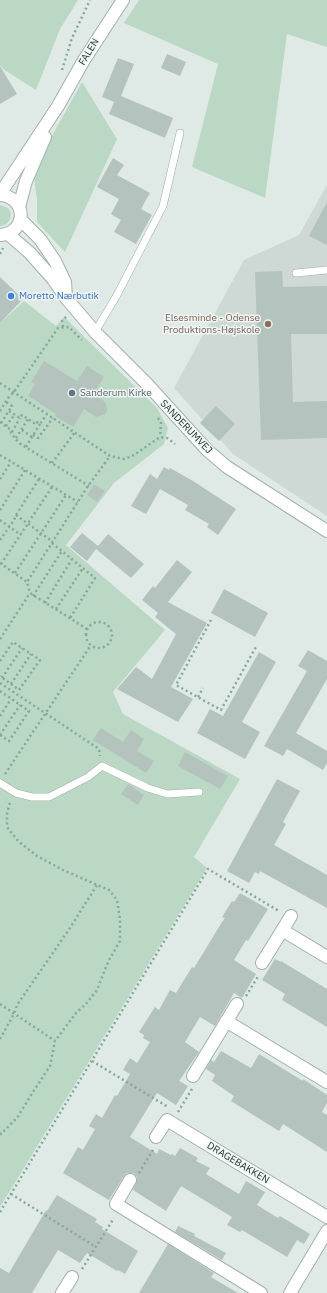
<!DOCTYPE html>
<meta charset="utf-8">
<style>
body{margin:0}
canvas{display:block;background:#dfe9e5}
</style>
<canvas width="327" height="1293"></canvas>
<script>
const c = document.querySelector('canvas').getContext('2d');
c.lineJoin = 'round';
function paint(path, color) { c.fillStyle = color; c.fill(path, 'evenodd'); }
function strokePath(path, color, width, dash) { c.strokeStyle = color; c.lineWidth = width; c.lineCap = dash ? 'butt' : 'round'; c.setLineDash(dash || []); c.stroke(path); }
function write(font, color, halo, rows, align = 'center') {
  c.font = font + ' "IBM Plex Sans",sans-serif'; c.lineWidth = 3; c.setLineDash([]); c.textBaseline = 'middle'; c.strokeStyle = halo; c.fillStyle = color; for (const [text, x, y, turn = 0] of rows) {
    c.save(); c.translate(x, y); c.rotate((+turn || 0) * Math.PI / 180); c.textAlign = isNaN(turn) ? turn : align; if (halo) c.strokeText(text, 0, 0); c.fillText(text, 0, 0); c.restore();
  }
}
const built = new Path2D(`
 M327 185V516L233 454 174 388 244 260 299 235Z`);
const green = new Path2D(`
 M0 0H78L60 29 36 90 3 69 0 65Z
 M139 0H327V47L287 34 265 198 192 167 218 64 124 23Z
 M82 82 117 139 65 252 37 222V199L33 170Z
 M0 205 8 208C14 216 10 225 0 226Z
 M24 301 56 326 64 317 157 408 168 428 164 444 114 483 66 545 165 630 113 692 123 714 240 779 194 857 207 868 0 1207V323Z`);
const building = new Path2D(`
 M167 54 186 62 180 76 161 68Z
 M118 58 134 64 121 96 173 118 165 138 109 114 114 102 102 97Z
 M0 66 17 94 0 104Z
 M113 158 124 165 117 175 150 193 141 209 152 215 136 244 114 232 121 220 111 214 119 199 97 187Z
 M327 202V245L309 236Z
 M282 271 283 287 327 286V334H291L293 402 327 401V438L261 440 255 272Z
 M0 277 23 299 0 323Z
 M44 361 77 381 87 366 104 377 93 394 104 401 106 404 107 411 105 414 96 417 84 409 73 427 55 416 56 414 28 396 35 384 31 382Z
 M216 406 235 424 219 441 200 423Z
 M164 467 169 470 170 468 193 481 236 509 218 535 207 527 209 524 185 510 188 505 160 489 146 514 131 506 150 474 157 479Z
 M94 484 105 491 97 502 87 495Z
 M82 533 98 546 108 534 144 564 131 578 96 549 87 561 70 547Z
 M177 560 192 572 168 602 207 623 171 687 193 699 178 722 117 689 136 667 152 679 176 634 155 617 158 613 142 600 153 586 155 588Z
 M224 589 268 613 255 637 211 613Z
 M308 650 327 661V679L296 733 327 751V763L323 770 287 749 283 756 264 746 307 671 298 666Z
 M259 652 276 662 242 722 260 732 245 759 197 733 210 709 223 716Z
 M101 728 123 742 131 730 144 739 137 751 154 761 146 773 93 740Z
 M185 752 228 776 220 789 178 766Z
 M277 779 300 791 283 822 286 824 274 845 327 875V908L260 871 259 874 255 872 249 883 227 871Z
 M128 784 144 795 138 805 121 794Z
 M240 893 268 909 248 941 246 940 234 960 256 974 242 998 234 993 215 1026 200 1017 185 1042 199 1052 179 1081 188 1086 176 1105 157 1093 130 1137 157 1154 159 1149 171 1155 172 1154 175 1156 180 1148 198 1158 196 1161 210 1168 206 1174 239 1194 246 1181 265 1192 257 1205 278 1218 280 1216 310 1234 304 1244 297 1240 287 1257 242 1230 240 1232 227 1225 232 1217 181 1186 166 1211 133 1190 137 1180V1177L133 1173H127L124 1176 109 1200 63 1173 78 1147 83 1150 95 1129 89 1126 96 1114 102 1118 115 1095 117 1096 130 1074 123 1070 130 1058 137 1063 150 1042 143 1038 144 1035 139 1032 155 1007 159 1010 170 990 176 993 192 967 194 968 222 922 225 918 222 917 232 901 234 902Z
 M275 959 281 962V961L327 989V1027L282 1000 285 994 262 980Z
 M221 1051 251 1068 259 1054 303 1081V1079L327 1095V1103L322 1112 327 1115V1152L283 1124 279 1131 231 1101 234 1096 212 1081 215 1075 206 1069 211 1060 214 1062Z
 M57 1195 97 1219 95 1222 103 1227 102 1229 138 1251 125 1274 118 1270 117 1271 87 1253 80 1263 58 1250 32 1293H0V1268L9 1273 46 1210 47 1211Z
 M178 1226 195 1234 194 1236 226 1253 222 1260 175 1232Z
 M168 1244 214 1273 211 1277 238 1293H139Z`);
const path = new Path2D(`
 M62 70 72 38 90 0
 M0 254 3 248
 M63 327 62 321 66 317
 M0 383 110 456 124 459 134 455 160 437 167 438 175 444
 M0 411 8 398 14 392 58 328 69 327 82 340
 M9 411 20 418 22 415 34 423 35 421 40 424 47 414
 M158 418 161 422 160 437
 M0 422 11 430V433L19 443 89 486
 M1 423 12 406 6 402
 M6 426 15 414
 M22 430 32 437
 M12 432 20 418
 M33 435 38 438 53 418
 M16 438 28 419
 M26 447 40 424
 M0 455 78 502
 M52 463 75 432
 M0 479 11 462
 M0 510 25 470
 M16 515 53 542
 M0 520 21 535
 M0 540 14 520 16 515 39 479
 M52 543 95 578 70 618
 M0 563 27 582
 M1 564 52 487
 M15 573 66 495
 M33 596 62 551
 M45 603 72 559
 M56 609 83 568
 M211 620 176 685 221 710 257 645
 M86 635a13 13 0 1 1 26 0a13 13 0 1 1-26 0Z
 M87 629 30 593 27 582 86 489 110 456
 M0 639 30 593
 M0 661 13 642 40 660 19 690 0 676
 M2 678 22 648
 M0 683 99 749 100 756
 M11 684 31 654
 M0 691 29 711 9 741 0 735
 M198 697 203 688
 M0 716 11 699
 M0 735 20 705
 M5 774 91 645
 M246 996 259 975
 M0 1004 55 1041 76 1013 86 1004 97 990 108 962 120 941V919L117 900 109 890 63 870 37 856 18 841 7 827V814L9 805 11 801
 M0 1039 14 1014 17 1005 70 928 97 885
 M92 1061 168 1107
 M178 1112 192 1089
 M0 1133 1 1134 17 1118 33 1092 50 1066 55 1041
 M139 1173 153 1150
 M11 1194 96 1247
 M0 1212 208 869 279 911
 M82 1269 114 1218`);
const service = new Path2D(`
 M296 273 327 270
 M95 332 117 295 163 206 180 133
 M0 783 16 793 32 797H49L88 777 102 766 148 788 167 794 199 792`);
const minor = new Path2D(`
 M282 930 327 957
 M262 963 291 916
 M226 1021 327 1082
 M193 1076 237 1004
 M156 1137 167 1120 327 1217
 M130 1180 116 1204 261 1293
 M62 1293 72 1277
 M290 1293 327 1231`);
const tertiary = new Path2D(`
 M0 194 58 106 84 60 123 0
 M0 195C27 197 28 232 1 235
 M19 207 26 181 45 137
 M21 220 40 239 55 261 65 282 66 297
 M8 234 30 253 53 279 66 298 95 332 148 385 207 450 227 467 327 531`);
const markers = [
 [11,296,4,"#3f7fe0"],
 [268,324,4,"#8d6e63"],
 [72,393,4,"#6b7280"]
];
const streetNames = [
 ["FALEN",89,52,-59],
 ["SANDERUMVEJ",186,427,46],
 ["DRAGEBAKKEN",238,1163,31]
];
const shopNames = [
 ["Moretto Nærbutik",19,296]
];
const educationNames = [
 ["Elsesminde - Odense",260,318],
 ["Produktions-Højskole",260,330]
];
const worshipNames = [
 ["Sanderum Kirke",80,393]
];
paint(built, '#ced8d4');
paint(green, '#bad8c4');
paint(building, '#b5c3be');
strokePath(service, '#a3b0ac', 8);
strokePath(minor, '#a3b0ac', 14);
strokePath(tertiary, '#a3b0ac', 14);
strokePath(path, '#83a99f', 2.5, [2, 3]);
strokePath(service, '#fff', 7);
strokePath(minor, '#fff', 12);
strokePath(tertiary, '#fff', 12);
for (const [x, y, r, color] of markers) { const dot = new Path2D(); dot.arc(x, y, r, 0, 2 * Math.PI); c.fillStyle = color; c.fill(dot); strokePath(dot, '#eff6f3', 1.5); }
write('10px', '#223732', '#eff6f3', streetNames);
write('10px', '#366cbe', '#eff6f3', shopNames, 'left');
write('10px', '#785e54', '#eff6f3', educationNames, 'right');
write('10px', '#5b616d', '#eff6f3', worshipNames, 'left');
</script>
